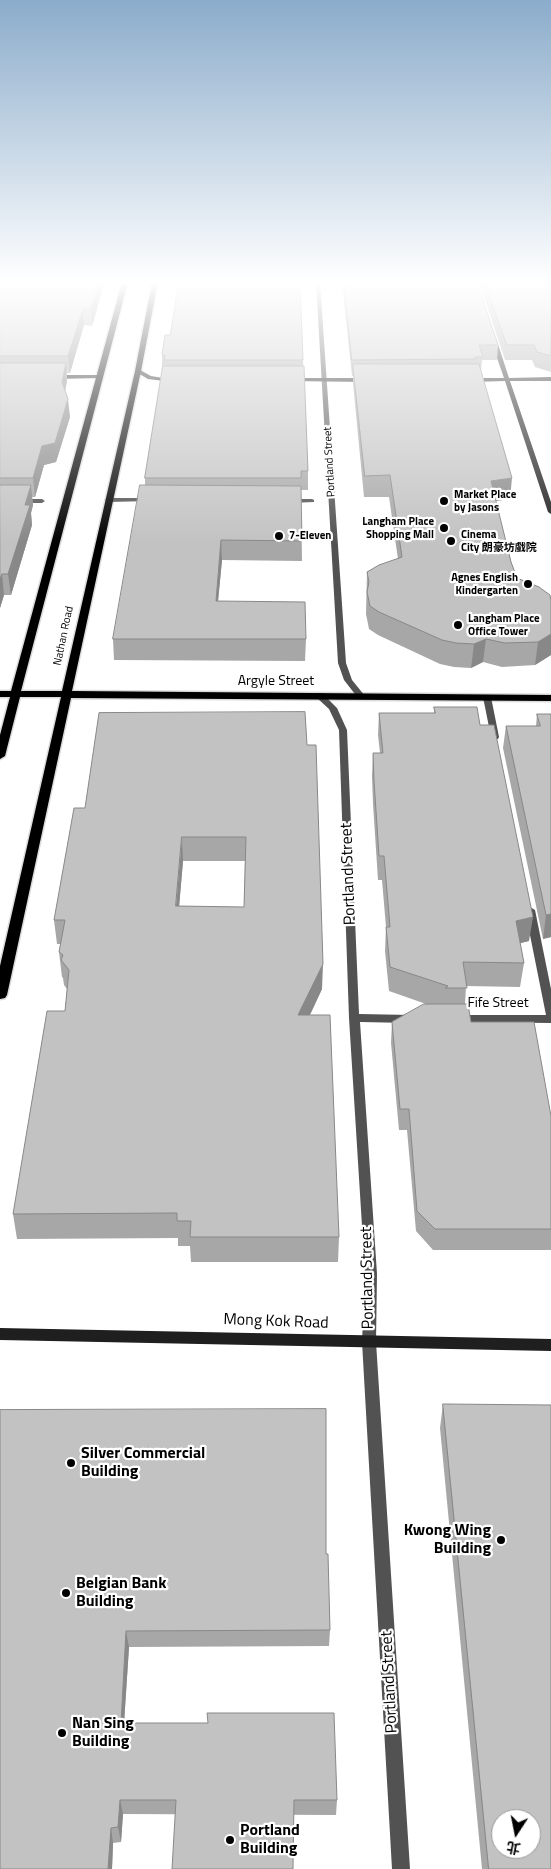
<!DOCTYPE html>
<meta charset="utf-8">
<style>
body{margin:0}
#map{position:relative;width:551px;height:1869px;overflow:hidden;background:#fff;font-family:"Titillium Web","Noto Sans TC",sans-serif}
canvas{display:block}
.north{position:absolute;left:491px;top:1809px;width:50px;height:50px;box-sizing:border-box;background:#fff;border:1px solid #999;border-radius:50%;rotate:191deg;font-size:14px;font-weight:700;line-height:20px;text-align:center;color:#000}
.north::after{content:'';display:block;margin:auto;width:18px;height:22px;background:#000;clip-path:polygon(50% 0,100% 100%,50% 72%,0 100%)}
</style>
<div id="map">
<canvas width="551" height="1869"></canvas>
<div class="north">北</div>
</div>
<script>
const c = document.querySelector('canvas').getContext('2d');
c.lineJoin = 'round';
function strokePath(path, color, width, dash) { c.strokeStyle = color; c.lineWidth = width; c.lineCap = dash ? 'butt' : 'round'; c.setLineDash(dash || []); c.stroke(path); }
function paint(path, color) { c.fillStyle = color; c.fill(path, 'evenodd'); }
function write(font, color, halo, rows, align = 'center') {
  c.font = font + ' "Titillium Web","Noto Sans TC",sans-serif'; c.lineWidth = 4.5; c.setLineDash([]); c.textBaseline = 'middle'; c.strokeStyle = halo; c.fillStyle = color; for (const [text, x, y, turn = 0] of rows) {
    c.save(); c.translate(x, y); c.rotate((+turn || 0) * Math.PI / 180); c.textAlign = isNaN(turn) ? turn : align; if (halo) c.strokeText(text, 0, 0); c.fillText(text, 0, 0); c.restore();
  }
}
const street = new Path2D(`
 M316 282H320L346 663 352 680 365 696 361 698H358L344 680 338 663Z
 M150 498 152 499V501L108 502 105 500 108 498Z
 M0 499H42L45 501 42 503H0Z
 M312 499 314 500V502L289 503 286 501 289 499Z
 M316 693H322L337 708 347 730 359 1014 411 1015 415 1016 416 1019 415 1022 411 1023 360 1022 377 1274 376 1342 410 1869H392L362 1342 365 1274 349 1018 339 730 329 709 316 697Z
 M484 695H490L491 697 499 737 498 739H492L491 737 483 697Z
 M530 907 535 910 551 989V1023L454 1022 453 1019 454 1016 458 1015H546L525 910Z`);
const secondary = new Path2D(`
 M493 336 496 338 509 378 551 377V381H510L551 502V514L548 512 505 381 472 382 469 380 472 378H504L490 338Z
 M136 370H140L151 376 175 380 172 382 148 379 136 372Z
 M100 375 103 377 102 378 53 379 50 377 53 375Z
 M292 378H365L368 380 365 382 290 381V379Z
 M0 1328 551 1339V1351L0 1340Z`);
const primary = new Path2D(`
 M122 282H128L21 691H62L135 371 152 282H158L141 371 72 691 551 695V701L71 698 7 995 5 998 0 999V966L61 697H20L5 756 0 759V735L10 697H0V691H11Z`);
const wall = new Path2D(`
 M0 282 103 288 92 326 84 325 70 373H67V381L65 391 70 417 56 462 44 465 35 497H32L33 505 31 513 32 525 11 595H4L0 608Z
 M342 282H477L498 345 497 360H482L481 372 510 499 496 501 511 562 517 578 551 601V655L535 665 502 667 483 662 471 668 454 667 440 664 378 635 369 629 366 614 367 572 398 559 389 497H364L353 383V376H352Z
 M479 282H551V372L535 367 532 360H505Z
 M170 335 303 360 308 471V490H301L302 561 222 560 218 601 306 639 305 661 114 660 113 639 145 485V478L162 370V354Z
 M434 707 480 725 529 941 520 943 524 963 520 987 466 986 465 1004 471 1022 551 1116V1250H433L416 1231 407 1130H399L391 1043 392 1022 426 1004 389 991 385 951 386 927 382 880H378L373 804 372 776 373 753H380L378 735 379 713H434Z
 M537 714H551V937L543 939 503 748 506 726H536Z
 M307 745 322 989 310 1015 339 1237 338 1262H191L190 1246H178V1238L17 1239 13 1214 65 1011 67 989 64 985 63 978 62 977 59 952 61 944H57L54 920 85 808ZM183 861H245L244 907 179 906Z
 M443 1404 551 1869H482L440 1428Z
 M0 1410 326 1554 330 1630 329 1646 129 1647 124 1723 337 1800 336 1815 123 1814 121 1842 113 1843 112 1869H0Z`);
const shadedWall = new Path2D(`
 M99 282H103V288L92 326 91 309Z
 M83 309 84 325 70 373 68 356Z
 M66 363 67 381 63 400 62 382Z
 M68 399 70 417 56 462 44 465 35 497 33 478 42 446Z
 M512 478 510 499 489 502 491 481Z
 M31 485 33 505 31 513 32 525 11 595 8 574 25 505Z
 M221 540 222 560 216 622V601Z
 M2 574 4 595 0 608V579Z
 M551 634V655L535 665 538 642Z
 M486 639 483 662 471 668 474 644Z
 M182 837 183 861 177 931 176 906Z
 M551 914V937L543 939 546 915Z
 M533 917 529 941 513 945 516 921Z
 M323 964 322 989 298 1040V1015Z
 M126 1631 129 1647 123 1739 121 1723Z
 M120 1800 123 1814 121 1842 118 1827Z
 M111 1828 113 1843 112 1869H108Z`);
const building = new Path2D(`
 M0 282H99L91 309H83L68 356H0Z
 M179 282H300L303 360H164L165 356 162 354 165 335H170Z
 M344 282H477L498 345H479L483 357H475L476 359 352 360Z
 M485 282H551V356L537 352 534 345H507Z
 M0 363H66L62 382 68 399 55 443 42 446 33 478H0Z
 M353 364H479L512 478 491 481 511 562 517 578 539 587 550 595 551 601V634L538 642 505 643 486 639 474 644 456 643 442 640 379 612 370 606 367 592 369 582 367 572 379 565 402 557 390 475 365 476Z
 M163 366H304L308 471H301V478H145Z
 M0 485H31L25 505H30L8 574H2L0 579Z
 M140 485 301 486 302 541 221 540 216 601 305 602 306 639H113Z
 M434 707H477L480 725H494L533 917 516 921 524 963 463 962 467 988H445L448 986 390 967 386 927H390L384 856H379L374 781 373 753H383L379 713H435Z
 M305 712 307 745H316L323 964 298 1015H330L339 1237H190L191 1221H177V1213L13 1214 47 1011H65L69 970 61 960 63 955 59 952 65 920H54L74 808H85L99 713ZM182 837H246L244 907 176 906Z
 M537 714H551V914L546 915 506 726H540Z
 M424 1004H468L471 1022H534L551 1116V1229H435L417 1211 409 1109H400L392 1022Z
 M443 1404 551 1405V1869H489ZM501 1819H531V1849H501Z
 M326 1409V1554H328L330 1630 126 1631 121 1723H208L207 1713H334L337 1800H294L293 1869H172L176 1800H120L118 1827 111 1828 108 1869H0V1410Z`);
const markers = [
 [444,501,5,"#000"],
 [444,528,5,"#000"],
 [279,536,5,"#000"],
 [451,541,5,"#000"],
 [528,584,5,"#000"],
 [458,625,5,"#000"],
 [71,1463,5,"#000"],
 [501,1540,5,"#000"],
 [66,1593,5,"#000"],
 [62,1733,5,"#000"],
 [230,1840,5,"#000"]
];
const farStreetnames = [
 ["Portland Street",330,462,-93],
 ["Nathan Road",64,636,-78]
];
const farPoinames = [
 ["Market Place",454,495],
 ["by Jasons",454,508],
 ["Langham Place",434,522,"right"],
 ["Shopping Mall",434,535,"right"],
 ["Cinema",461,535],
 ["City 朗豪坊戲院",461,548],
 ["7-Eleven",289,536],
 ["Agnes English",518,578,"right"],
 ["Kindergarten",518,591,"right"],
 ["Langham Place",468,619],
 ["Office Tower",468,632]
];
const streetNames = [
 ["Argyle Street",276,682],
 ["Fife Street",498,1004]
];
const nearStreetnames = [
 ["Portland Street",349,874,-92],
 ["Portland Street",368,1278,-91],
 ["Mong Kok Road",276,1322,2],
 ["Portland Street",390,1682,-93]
];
const nearPoinames = [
 ["Silver Commercial",81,1454],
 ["Building",81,1472],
 ["Kwong Wing",491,1531,"right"],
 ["Building",491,1549,"right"],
 ["Belgian Bank",76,1584],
 ["Building",76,1602],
 ["Nan Sing",72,1724],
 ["Building",72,1742],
 ["Portland",240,1831],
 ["Building",240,1849]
];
strokePath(primary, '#dbdbdb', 3);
paint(street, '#525252');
paint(secondary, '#1f1f1f');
paint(primary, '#000');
paint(wall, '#a7a7a7');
paint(shadedWall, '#888');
paint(building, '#c2c2c2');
strokePath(building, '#888', 1);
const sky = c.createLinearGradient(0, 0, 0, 544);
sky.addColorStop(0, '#8baccb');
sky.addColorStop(0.52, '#fff');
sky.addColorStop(1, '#ffffff00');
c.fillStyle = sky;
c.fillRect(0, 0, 551, 544);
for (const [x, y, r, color] of markers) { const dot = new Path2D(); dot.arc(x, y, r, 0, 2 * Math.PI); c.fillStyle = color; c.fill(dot); strokePath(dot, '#fff', 2); }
write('11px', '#000', '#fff', farStreetnames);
write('bold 11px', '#000', '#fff', farPoinames, 'left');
write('14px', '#000', '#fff', streetNames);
write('16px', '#000', '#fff', nearStreetnames);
write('bold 16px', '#000', '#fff', nearPoinames, 'left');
</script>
